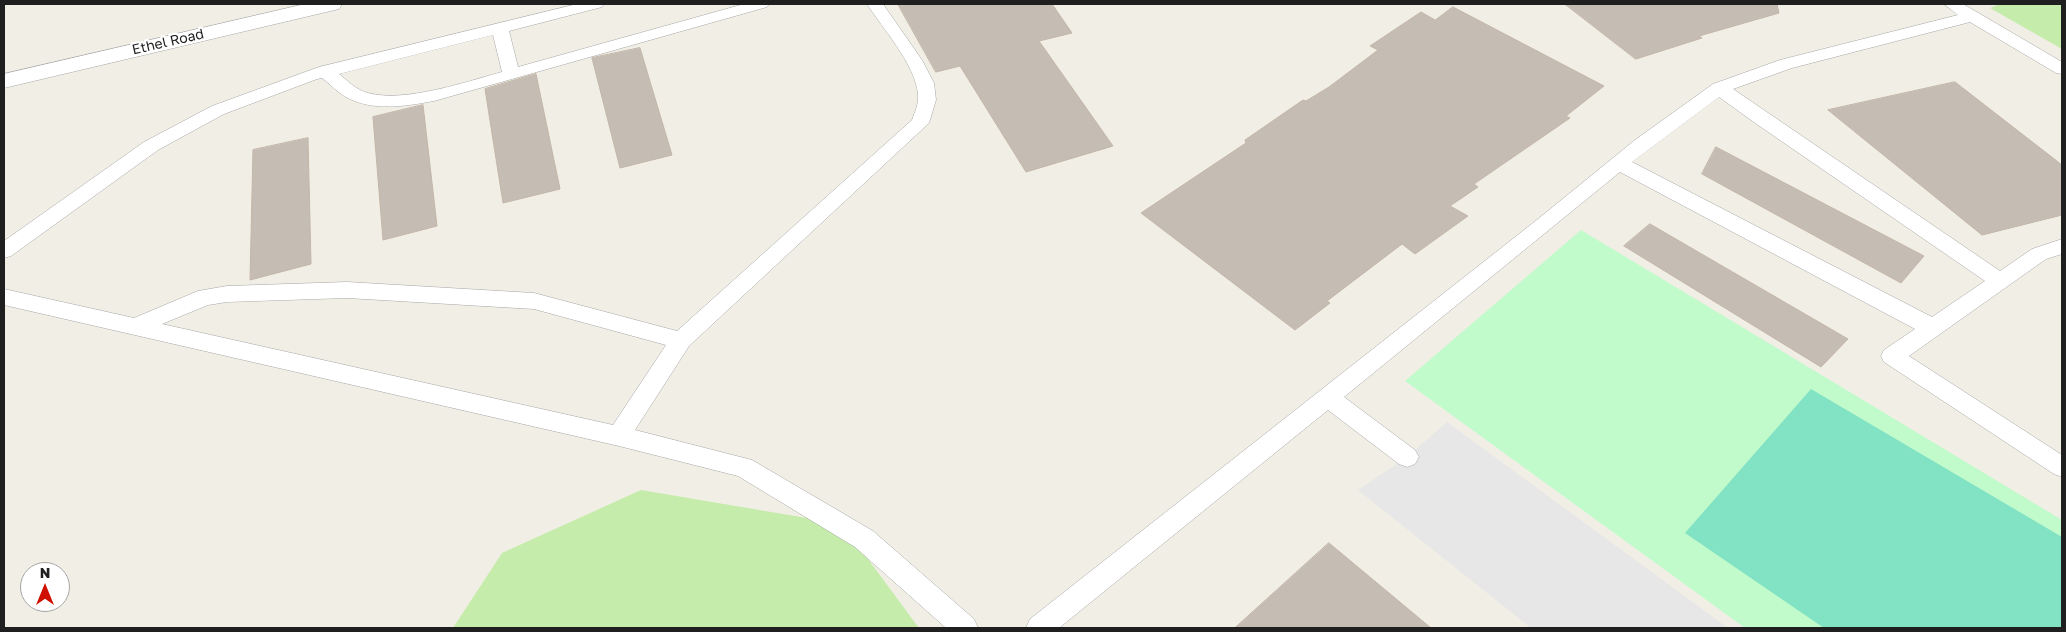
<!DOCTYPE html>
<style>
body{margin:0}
#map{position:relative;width:2066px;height:632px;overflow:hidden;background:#f0eee5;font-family:"Golos Text",sans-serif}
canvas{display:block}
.frame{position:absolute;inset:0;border:5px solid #1f1f1f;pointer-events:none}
.north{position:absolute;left:20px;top:562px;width:50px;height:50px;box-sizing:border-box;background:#fff;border:1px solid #a5a5a5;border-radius:50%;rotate:0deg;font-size:14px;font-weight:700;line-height:20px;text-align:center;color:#1f1f1f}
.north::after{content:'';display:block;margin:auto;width:18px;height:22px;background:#cf1000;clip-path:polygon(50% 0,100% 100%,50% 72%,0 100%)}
</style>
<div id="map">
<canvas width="2066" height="632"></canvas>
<div class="frame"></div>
<div class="north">N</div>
</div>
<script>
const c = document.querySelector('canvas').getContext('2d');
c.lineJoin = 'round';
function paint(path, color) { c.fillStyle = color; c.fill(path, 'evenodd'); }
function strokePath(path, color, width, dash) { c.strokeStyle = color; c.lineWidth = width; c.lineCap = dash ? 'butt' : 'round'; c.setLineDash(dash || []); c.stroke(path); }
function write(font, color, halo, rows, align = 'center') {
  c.font = font + ' "Golos Text",sans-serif'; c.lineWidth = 4.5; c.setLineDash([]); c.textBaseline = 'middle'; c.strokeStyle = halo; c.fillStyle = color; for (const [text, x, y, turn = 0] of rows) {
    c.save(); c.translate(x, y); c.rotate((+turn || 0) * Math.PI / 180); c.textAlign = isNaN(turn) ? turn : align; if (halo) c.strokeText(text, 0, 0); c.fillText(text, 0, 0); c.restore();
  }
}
const grass = new Path2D(`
 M2000 4H2062V49L1990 8Z
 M641 490 842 524 919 628H453L502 553Z`);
const park = new Path2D(`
 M1581 230 2062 520V628H1745L1405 381Z`);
const pitch = new Path2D(`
 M1811 389 2062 537V628H1824L1685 533Z`);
const parking = new Path2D(`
 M1447 422 1728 628H1531L1358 490 1407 457Z`);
const building = new Path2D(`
 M898 4H1052L1072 33 1039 41 1113 146 1026 172 960 66 936 72Z
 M1565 4H1777L1779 13 1699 36 1702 38 1636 59Z
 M1453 7 1604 86 1566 116 1570 118 1474 184 1478 187 1450 206 1468 216 1415 254 1402 244 1327 301 1330 303 1295 330 1141 213 1246 143 1245 140 1303 100 1306 101 1329 87 1378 50 1370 46 1421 12 1435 20Z
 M640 48 672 155 620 168 592 58Z
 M536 74 560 189 503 203 485 89Z
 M1955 82 2062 165V215L1982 235 1828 110Z
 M423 105 437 226 383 240 373 117Z
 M308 138 311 264 250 280 253 150Z
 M1716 147 1924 256 1901 283 1702 174Z
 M1650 224 1848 339 1821 367 1624 246Z
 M1329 543 1431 628H1235Z`);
const service = new Path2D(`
 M577 4H604L602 7 509 31 518 67 744 4H769L767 7 434 101C406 106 373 112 346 97 337 92 330 84 322 78L317 79 224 114 158 150 11 256 4 258V241L144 142 212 106 319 67ZM493 35 502 72C465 82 405 103 368 93 356 90 348 81 339 74Z
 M867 4H883L922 60 934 83 936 100 929 123 689 346 635 430 752 460 873 531 974 619 978 628H946L855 547 738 476 619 446 4 305V289L134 318 198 291 227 286 347 282 534 293 677 331 912 120C915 112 919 103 918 94 915 64 883 29 867 4ZM347 298 534 309 666 345 613 425 162 324 208 305 227 302Z
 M1944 4H1963L2062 62V74L2056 73 1970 22 1792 68 1733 89 2000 271 2032 249 2062 239V254L2046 259 1909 356 2062 455V477L2054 474 1884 362 1881 356 1884 350 1915 329 1620 172 1344 397 1415 450 1419 457 1415 464 1407 467 1399 464 1328 410 1059 628H1026L1030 619 1538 219 1635 140 1713 84 1780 60 1958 15ZM1719 97 1758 125 1985 281 1932 317 1632 162Z`);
const minor = new Path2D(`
 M305 4H342L339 9 4 88V74Z`);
const streetNames = [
 ["Ethel Road",168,42,-13]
];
paint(grass, '#c5ecaa');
paint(park, '#c1fbcb');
paint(pitch, '#81e2c4');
paint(parking, '#e7e7e7');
paint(building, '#c5bdb4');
strokePath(building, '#c3b5a7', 1);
strokePath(service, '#a6a6a6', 1);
strokePath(minor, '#a6a6a6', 1);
paint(service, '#fff');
paint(minor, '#fff');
write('14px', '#1f1f1f', '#fff', streetNames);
</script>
